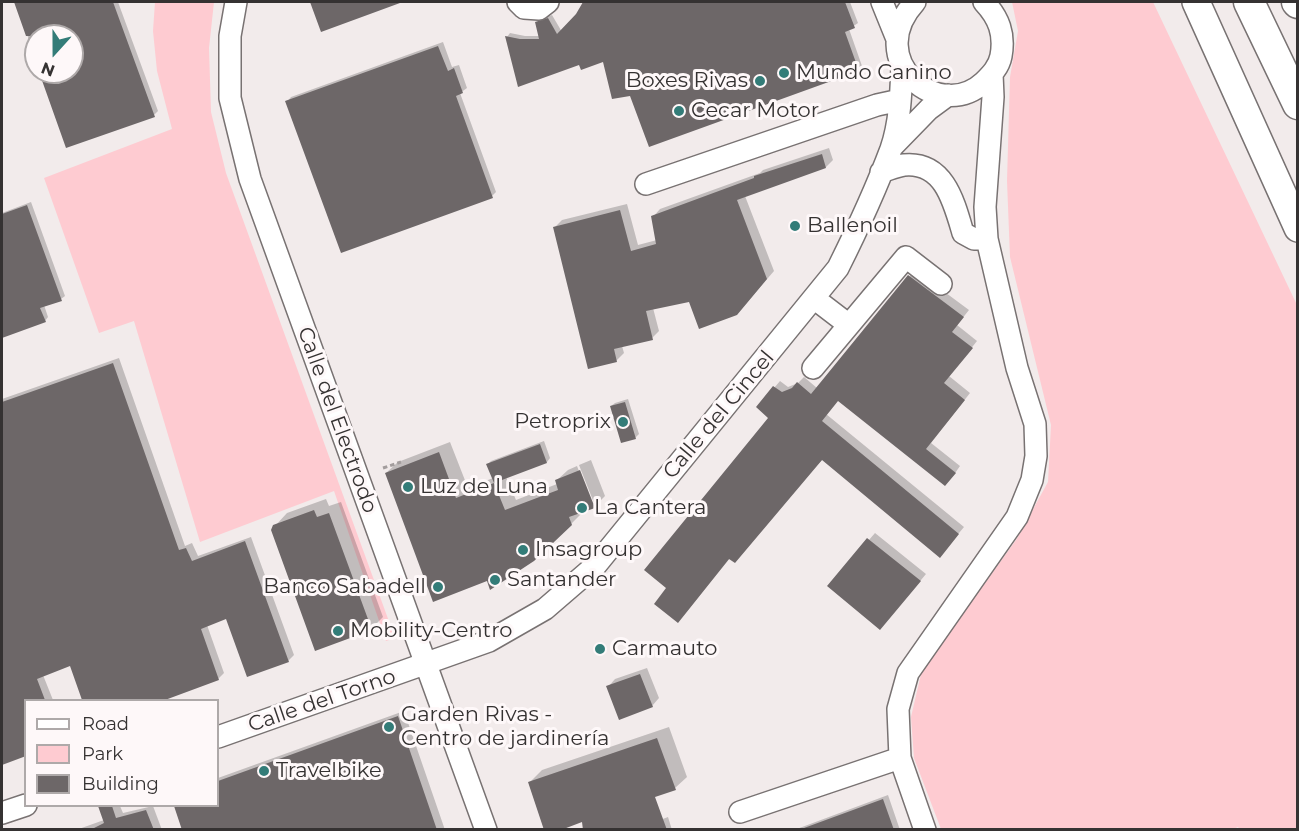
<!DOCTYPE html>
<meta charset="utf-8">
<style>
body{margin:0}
#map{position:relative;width:1299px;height:831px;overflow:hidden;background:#f2ebeb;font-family:Montserrat,sans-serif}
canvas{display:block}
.frame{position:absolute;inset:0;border:3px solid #353232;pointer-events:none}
.legend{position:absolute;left:24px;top:699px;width:195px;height:108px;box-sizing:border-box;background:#fef8f9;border:2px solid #aea9a9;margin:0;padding:8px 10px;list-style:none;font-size:18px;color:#353232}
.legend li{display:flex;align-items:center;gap:12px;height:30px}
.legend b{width:30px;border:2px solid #aea9a9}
.north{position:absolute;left:24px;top:24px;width:60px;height:60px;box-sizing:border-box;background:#fef8f9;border:2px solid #aea9a9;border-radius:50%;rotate:201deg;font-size:16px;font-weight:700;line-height:24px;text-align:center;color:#353232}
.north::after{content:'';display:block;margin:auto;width:21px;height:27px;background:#337c78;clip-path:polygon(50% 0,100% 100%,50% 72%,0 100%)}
</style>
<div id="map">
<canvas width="1299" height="831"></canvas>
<div class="frame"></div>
<ul class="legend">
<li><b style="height:8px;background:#fff"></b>Road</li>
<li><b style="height:16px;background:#fecbd1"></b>Park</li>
<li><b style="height:16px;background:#6d6768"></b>Building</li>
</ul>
<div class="north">N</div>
</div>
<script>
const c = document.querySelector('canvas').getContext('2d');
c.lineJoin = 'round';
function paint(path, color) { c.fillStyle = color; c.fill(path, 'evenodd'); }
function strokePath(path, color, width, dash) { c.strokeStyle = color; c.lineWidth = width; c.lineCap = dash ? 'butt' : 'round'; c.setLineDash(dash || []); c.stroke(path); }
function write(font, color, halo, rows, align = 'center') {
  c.font = font + ' Montserrat,sans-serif'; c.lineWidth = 6; c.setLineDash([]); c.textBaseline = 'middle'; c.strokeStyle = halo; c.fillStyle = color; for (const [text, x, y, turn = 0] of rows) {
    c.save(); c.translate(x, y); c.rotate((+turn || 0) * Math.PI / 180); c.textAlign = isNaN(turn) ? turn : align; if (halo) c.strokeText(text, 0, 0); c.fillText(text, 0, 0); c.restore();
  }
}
const green = new Path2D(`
 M155 2H214L209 48 211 112 226 173 395 638 386 641 334 491 200 542 134 321 99 333 44 178 172 129 157 71 153 31Z
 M1012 2H1153L1297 305V829L1240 830 1238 827 1231 830 941 829 914 758 911 717 922 670 1016 540 1048 482 1051 425 1010 257 1007 181 1010 77 1018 31Z`);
const shadow = new Path2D(`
 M15 2H118L158 111 154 115 41 72H72V36H36V59Z
 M312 2H401L322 30Z
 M584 2H850L858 23 849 29 862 66 859 69 650 145 631 94 604 60 580 63 507 37 510 33 525 36H540L537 23 541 19 552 15 562 32 577 15Z
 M443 42 452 67 459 65 467 88 460 93 496 192 492 196 287 102 291 97Z
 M829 148 833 160 826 167 745 196 774 271 744 306 690 301 653 308 659 331 652 338 622 346 624 353 616 361 555 227 562 220 627 204 638 245 657 240 653 217 660 209 760 173 763 170Z
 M31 202 65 296 61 299 44 305 48 317 45 321 2 336V213Z
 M915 270 969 310 957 325 977 341 949 376 970 393 931 443 960 466 953 476 838 400 826 414 964 527 940 556 823 459 730 558 684 615 669 588 770 417 758 407 780 381 788 387 798 383 804 377 817 388Z
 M119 358 185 546 192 543 198 556 251 537 294 655 288 661 227 617 207 625 224 673 218 679 161 700H84L71 664 43 675 53 700H26V754L2 763V399Z
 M628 399 639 434 635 438 611 406 615 403Z
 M544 441 550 458 547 462 506 477 516 500 557 484 556 481 568 470 577 466 591 503H594L579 465 591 460 605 496 594 507 582 511V513L571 524 488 579 386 473 398 462 450 442 468 488 493 478 488 464 491 461Z
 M326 499 329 506 341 502 383 617 371 629 275 526 287 513Z
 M875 533 926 574 886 622 829 586Z
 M647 668 659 698 652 706 608 687 615 679Z
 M404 711 445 830H184L175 806H218V778Z
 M669 727 687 777 675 788 530 782 542 770Z
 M888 795 900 830H794Z
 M99 806H120L123 813 153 806 162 830H76L104 820Z
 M668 817 672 830H634Z`);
const building = new Path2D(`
 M14 2H113L155 117 66 148 39 72H72V36H26Z
 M310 2H400V3L321 32Z
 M583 2H845L855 28 845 32 859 71 649 147 630 96 612 99 603 62 581 70 579 65 518 87 505 36 520 39H539L535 22 548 18 557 34 576 14Z
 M438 46 448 71 454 68 463 93 456 96 493 198 341 253 285 101Z
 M822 154 826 168 737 200 767 279 737 315 699 329 689 302 646 311 653 340 614 349 617 362 588 369 553 227 620 210 631 251 656 244 651 216 754 178V176Z
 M27 205 62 301 40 308 46 322 2 338V214Z
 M908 275 964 317 952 332 973 348 944 383 965 400 926 449 956 473 945 486 838 401 822 421 959 534 940 558 822 460 735 563 729 559 678 623 654 604 666 588 644 570 768 418 756 407 773 386 782 392 792 388 797 382 811 394Z
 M113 363 179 550 186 548 192 561 245 541 289 662 247 677 226 619 201 629 219 680 165 700H82L70 666 37 679 45 700H26V756L2 765V402Z
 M625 402 636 439 621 443 610 406Z
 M540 444 547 463 494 483 486 464Z
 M439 452 456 498 494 483 505 510 558 490 555 480 580 470 595 508 569 517 572 525 534 561 490 590 487 581 433 602 385 473Z
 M314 510 317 517 329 513 372 630 315 651 271 530 273 525Z
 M867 538 921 581 880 630 827 586Z
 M640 674 653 707 619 720 606 686Z
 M398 716 437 830H182L174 806H218V781Z
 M657 738 676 790 655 797 667 830H583L582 822 561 830H544L528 782Z
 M883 799 894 830H805L804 828Z
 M98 806H112L116 818 146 810 154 830H90L104 823Z`);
const path = new Path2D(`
 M383 468 401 462`);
const minor = new Path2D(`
 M236 2 230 36V98L250 179 486 830
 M518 2 524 8 539 9 548 2
 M882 2 897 39
 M915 2C862 60 939 124 984 82 991 75 999 67 1001 56 1005 34 999 18 984 2
 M892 147 929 109 948 95
 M881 172C888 170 896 166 904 165 944 161 954 202 963 233L974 239H987
 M646 184 877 105 900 100
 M815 299 849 325
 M813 368 906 257 941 284
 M218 737 489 641 545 609 596 565 838 268C857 230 876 189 891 149 900 123 901 93 902 66
 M740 812 900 758
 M2 813 26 805
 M925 830 900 758 898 709 908 673 1017 517 1032 480 1036 456 1035 424 1017 368 987 239 985 207 993 97 992 74`);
const major = new Path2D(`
 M1196 2 1298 228`);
const highway = new Path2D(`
 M1249 2 1298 104
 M1297 2 1298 3`);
const markers = [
 [784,73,6,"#337c78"],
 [760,81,6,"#337c78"],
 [679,111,6,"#337c78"],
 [795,226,6,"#337c78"],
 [623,422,6,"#337c78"],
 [408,487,6,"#337c78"],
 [582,508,6,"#337c78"],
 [523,550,6,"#337c78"],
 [495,580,6,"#337c78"],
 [438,587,6,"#337c78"],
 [338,631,6,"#337c78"],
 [600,649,6,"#337c78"],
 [389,727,6,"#337c78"],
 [264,771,6,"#337c78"]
];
const poiNames = [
 ["Mundo Canino",796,73],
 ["Boxes Rivas",748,81,"right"],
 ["Cecar Motor",691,111],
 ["Ballenoil",807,226],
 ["Petroprix",611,422,"right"],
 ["Luz de Luna",420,487],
 ["La Cantera",594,508],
 ["Insagroup",535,550],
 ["Santander",507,580],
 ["Banco Sabadell",426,587,"right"],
 ["Mobility-Centro",350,631],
 ["Carmauto",612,649],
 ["Garden Rivas -",401,715],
 ["Centro de jardinería",401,739],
 ["Travelbike",276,771]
];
const streetNames = [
 ["Calle del Cincel",719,415,-50],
 ["Calle del Electrodo",337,420,70],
 ["Calle del Torno",322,701,-19]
];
paint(green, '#fecbd1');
paint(shadow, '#0003');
paint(building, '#6d6768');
strokePath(minor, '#787272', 24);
strokePath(major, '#787272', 30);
strokePath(highway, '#787272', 33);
strokePath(path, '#a39d9d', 3, [4.5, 3]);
strokePath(minor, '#fff', 21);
strokePath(major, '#fff', 27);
strokePath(highway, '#fff', 30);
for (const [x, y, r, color] of markers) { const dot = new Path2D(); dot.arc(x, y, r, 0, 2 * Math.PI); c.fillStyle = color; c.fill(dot); strokePath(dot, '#fef8f9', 2); }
write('21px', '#353232', '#fef8f9', poiNames, 'left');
write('21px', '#353232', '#fef8f9', streetNames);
</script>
